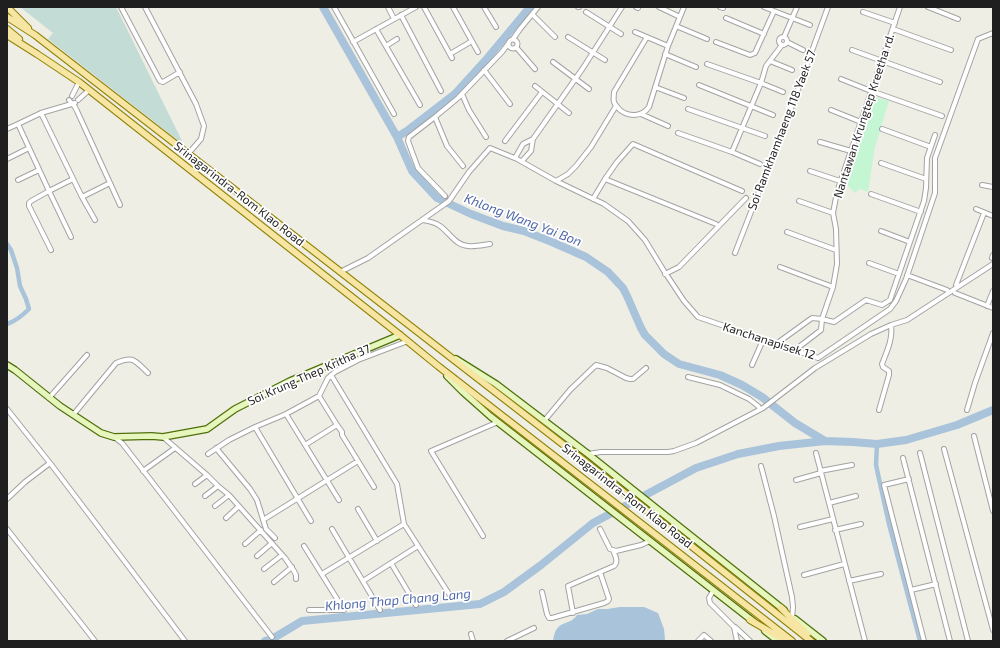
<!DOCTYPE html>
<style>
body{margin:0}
#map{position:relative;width:1000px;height:648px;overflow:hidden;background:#efeee5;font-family:"Exo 2",sans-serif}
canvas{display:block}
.frame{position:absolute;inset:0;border:8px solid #1f1f1f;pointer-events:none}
</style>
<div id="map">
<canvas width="1000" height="648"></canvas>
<div class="frame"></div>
</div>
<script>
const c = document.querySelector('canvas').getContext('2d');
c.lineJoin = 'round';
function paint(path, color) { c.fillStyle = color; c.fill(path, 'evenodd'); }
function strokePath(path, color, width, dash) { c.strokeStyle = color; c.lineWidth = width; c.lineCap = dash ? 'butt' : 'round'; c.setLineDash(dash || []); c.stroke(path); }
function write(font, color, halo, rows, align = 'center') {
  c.font = font + ' "Exo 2",sans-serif'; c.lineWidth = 3.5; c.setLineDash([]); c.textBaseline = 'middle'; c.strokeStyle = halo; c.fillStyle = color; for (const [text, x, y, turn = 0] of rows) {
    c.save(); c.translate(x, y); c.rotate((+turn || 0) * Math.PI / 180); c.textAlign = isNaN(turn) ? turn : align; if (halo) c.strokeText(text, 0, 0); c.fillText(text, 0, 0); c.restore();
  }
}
const wetland = new Path2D(`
 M20 7H116L184 145 48 39 53 33Z`);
const park = new Path2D(`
 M876 97 889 101 875 147 868 192 860 189 855 193 845 183Z`);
const water = new Path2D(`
 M620 607H644L658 613 664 629 665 639 664 641H553C556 618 569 627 577 615L587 614 598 609H607Z`);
const canal = new Path2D(`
 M7 244 11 250 17 268 20 286 26 299 29 309C23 315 16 321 7 324
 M877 444 876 465 889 524 920 641`);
const river = new Path2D(`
 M323 7 397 137 412 171 437 198 471 214 503 226 524 231 552 242 586 257 608 272 623 288 627 296 641 328 645 335 664 354 679 364 720 375 742 385 762 397 795 423 825 441
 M397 137 407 131 455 94 485 61 530 7
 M265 641 272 639 302 621 480 604 504 592 541 565 593 523 696 468 738 454 779 446 825 441 853 442 877 444 906 440 957 425 993 410`);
const street = new Path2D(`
 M121 7 160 81 163 82 180 72
 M145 7 196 104 204 126 201 139 188 154
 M334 7 394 114
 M388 7 394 19
 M424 7 452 58
 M453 7 478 52
 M484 7 496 27
 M578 7H579
 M636 7 638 8
 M659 7 680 17
 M720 7 723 8
 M764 7 810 25
 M900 7 837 192 833 213 836 229 837 264 833 287 822 319 834 322 866 300 882 305 890 300 924 201 926 188 927 158 935 135
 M928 7 958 19
 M586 12 621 34
 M863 12 895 23
 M532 14 555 37
 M401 15 441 91
 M726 18 764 34
 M676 26 707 39
 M376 29 420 105
 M893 29 951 50
 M635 32 668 46
 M568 37 605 60
 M647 37 614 92C614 95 613 99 614 102 615 105 618 108 620 110 629 117 642 117 649 107L668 46 684 7
 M784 37 797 7
 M779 41a4 4 0 1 1 8 0a4 4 0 1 1-8 0Z
 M513 39 520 29 538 7
 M508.5 44a4.5 4.5 0 1 1 9 0a4.5 4.5 0 1 1-9 0Z
 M353 42 416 7
 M716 42 750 55 755 53 774 11
 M787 42 803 50
 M386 46 397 39
 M516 47 535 69
 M852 50 940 82
 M450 54 472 41
 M665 54 696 67
 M770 61 792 70
 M553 62 589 89
 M707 64 761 83 783 92
 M484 70 510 104
 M841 79 871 91 942 116
 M699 85 773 115
 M535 86 569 113
 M655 87 684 98
 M462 94 469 110 486 137
 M72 96 79 82
 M69 100 75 107 77 111 110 183 82 197
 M78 100 89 90
 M75 103 41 113 82 197 95 220
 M688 109 765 136
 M831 110 861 122
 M641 114 668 126
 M435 117 447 146 463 166
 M18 124 41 113
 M7 129 18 124 49 191 73 179
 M882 129 931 147
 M678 133 732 152 760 164
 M505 141 542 92
 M820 142 851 151
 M732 152 761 83 766 66 782 45
 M515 158 523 144 533 139
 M7 159 29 148
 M522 161 531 151 533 139 583 68 622 7
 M881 163 926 179
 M810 171 840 181
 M605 179 716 224
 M18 180 39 170
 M556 181 568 174 576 166 591 147 616 106
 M110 183 120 205
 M982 185 993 187
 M871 194 921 212
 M445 196 418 168 408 141 409 137 435 117 458 98 502 52 508 44
 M593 199 605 179 617 162 633 144 742 191
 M799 201 833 213
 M976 209 993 216
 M422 220C428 221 435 222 440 226 450 233 455 245 468 246 475 247 483 245 490 244
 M881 231 910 242
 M787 232 836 250
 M51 250 29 206V203L31 201 49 191 71 237
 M735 253 789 114 828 7
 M993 255 992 258H993
 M869 263 899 274
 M780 267 833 287
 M340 272 368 258 449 201 469 172 490 148 517 159 556 181 604 204 628 221 645 240 664 271 684 301 698 317 818 358 890 309 896 301 906 279 935 193V158L978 39 993 33
 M665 274 679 267 746 198
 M907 275 947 290
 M956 285 984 213
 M955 293 993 308
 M987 306 993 291
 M776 344 812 318 822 319 821 330 795 350
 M752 365 763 340
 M331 375 397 484 404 524 451 597
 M688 377 720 385 749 399 758 406 760 409
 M49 398 87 355
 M7 409 50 463 185 641
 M879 410 889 375V371L883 367 882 364C887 351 893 339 891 325
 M967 410 975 383 993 333
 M286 414 339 500
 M73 415 116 363C134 355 135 361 148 373
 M544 421 570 390 596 365 607 368 626 378 630 379H633L646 368
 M255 427 311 521
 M974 436 993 511
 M114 437 122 443 272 637
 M163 437 207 475 218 486 229 495 285 558 294 571 296 575V579
 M305 445 337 425
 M216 448 250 489 257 500 266 529 275 538
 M944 449 993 630
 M816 453 865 641
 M920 453 968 641
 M208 454 229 440 255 427 286 414 319 396
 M588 454 601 452H668L674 451 696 443 763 408 815 368 871 334 891 325 907 320 993 264
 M903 458 950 641
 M761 466 774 516 792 597 793 607 792 619
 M143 471 175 448
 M820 471 852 465
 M909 479 884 485 924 641
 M796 480 821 473
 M195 484 207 475
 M374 487 342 435V432L337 425 319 396 328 378 335 372 358 360 408 341
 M205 496 218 486
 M7 499 25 482 50 463
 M829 503 856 496
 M215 506 229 495
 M358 509 377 541
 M226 518 239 506
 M263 520 358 461
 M800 527 833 519
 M7 529 95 641
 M332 529 380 610
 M600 529 610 549 616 551 641 545 650 541
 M835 530 861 524
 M483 536 431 451 498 422
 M245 544 261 530
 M304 546 344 610H309
 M257 556 272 543
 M391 563 416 605
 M264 569 282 555
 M322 574 404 524
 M804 575 844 564
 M363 581 418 546
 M849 581 881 574
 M274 582 292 567
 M911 590 936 584
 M713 591 709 598 710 603 734 627 737 641
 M542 592 547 614 549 618H552L604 603 608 601 609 599 600 572
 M573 613 568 586 614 566C619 561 615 556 613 550
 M735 627 750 641
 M471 634 473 641
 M507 641 534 628
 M698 641 704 635 711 641`);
const secondary = new Path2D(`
 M456 359 496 384 588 454 784 610
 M7 365 15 370 60 406 101 433 114 437 152 436 163 437 207 429 235 409 290 381 400 335
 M447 376 463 392 490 416 754 622
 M795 619 823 641
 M765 631 778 641`);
const primary = new Path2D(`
 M7 7 28 28
 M7 17 35 35 578 456 811 641
 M7 29 19 39
 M7 35 37 54 79 82 400 335 438 366 607 497 792 641
 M781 608 807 634
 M750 620 786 641`);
const streetNames = [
 ["Nantawan Krungtep Kreetha rd.",864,116,-72],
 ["Soi Ramkhamhaeng 118 Yaek 57",782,130,-69],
 ["Srinagarindra-Rom Klao Road",239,194,38],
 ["Kanchanapisek 12",769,341,18],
 ["Soi Krung Thep Kritha 37",309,375,-24],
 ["Srinagarindra-Rom Klao Road",627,496,38]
];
const waterNames = [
 ["Khlong Wang Yai Bon",523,220,21],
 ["Khlong Thap Chang Lang",398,600,-5]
];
paint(wetland, '#c3dcd6');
paint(park, '#c5f6d4');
paint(water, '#a8c3da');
strokePath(canal, '#a8c3da', 4.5);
strokePath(river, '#a8c3da', 8);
strokePath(street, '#a3a3a3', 6);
strokePath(secondary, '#4e700b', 8);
strokePath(primary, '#918309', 8);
strokePath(street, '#fff', 4);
strokePath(secondary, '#e6f6bc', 5.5);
strokePath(primary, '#f7e6a3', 6);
write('12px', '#1f1f1f', '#fff', streetNames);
write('italic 13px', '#5068a9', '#fff', waterNames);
</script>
